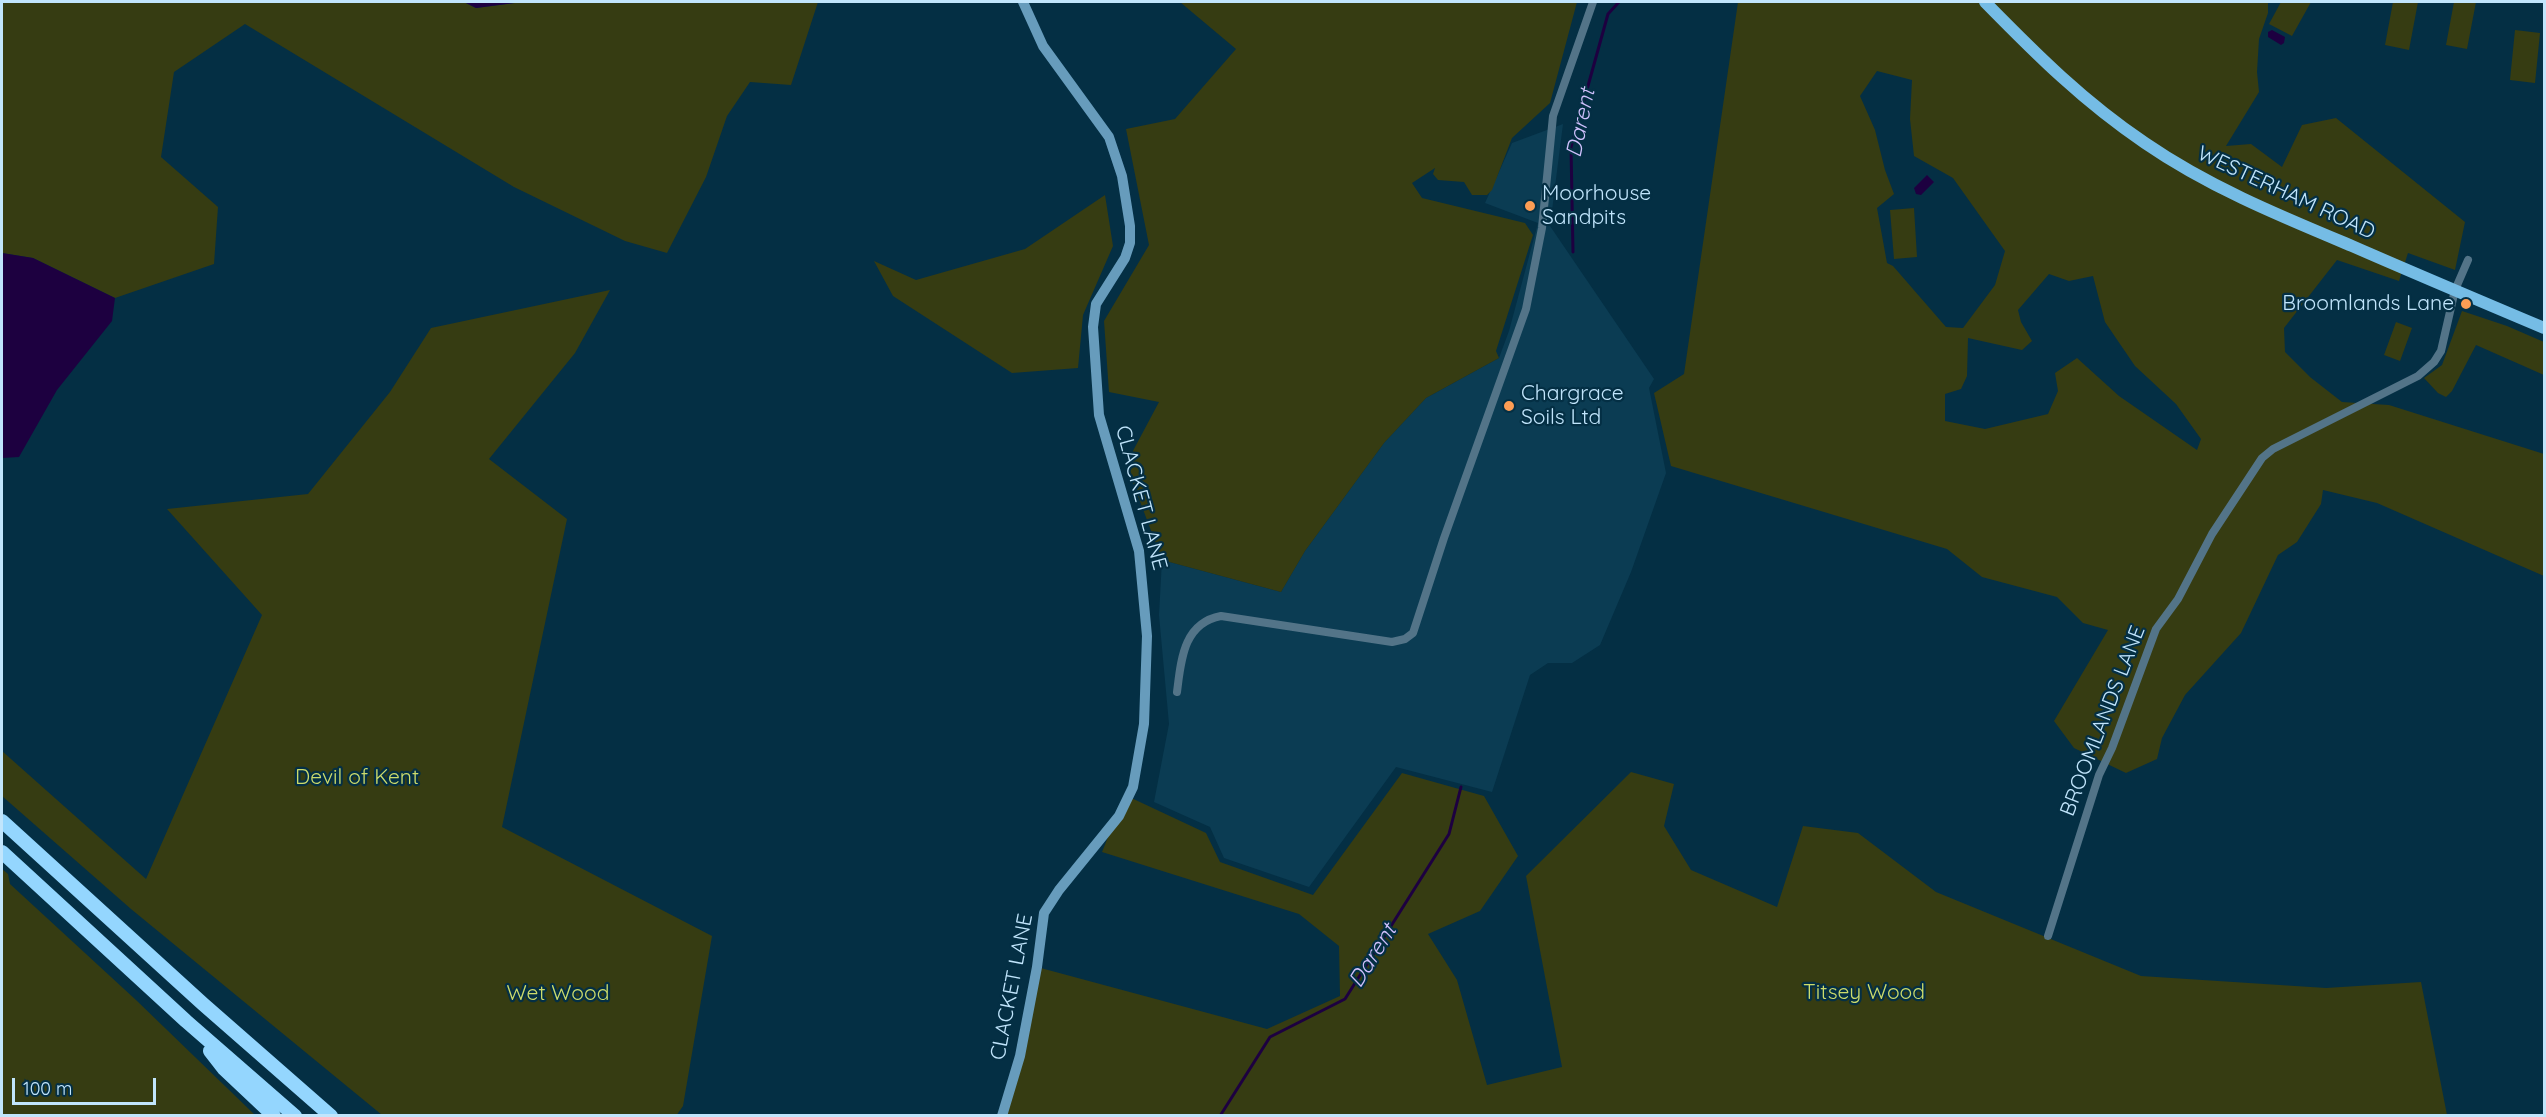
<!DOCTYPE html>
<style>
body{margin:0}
#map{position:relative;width:2546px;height:1117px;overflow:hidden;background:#042f44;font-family:Quicksand,sans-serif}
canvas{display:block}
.frame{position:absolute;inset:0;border:3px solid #c1e5fc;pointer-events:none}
.scale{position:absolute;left:12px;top:1078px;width:144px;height:27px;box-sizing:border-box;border:3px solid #c1e5fc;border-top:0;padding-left:8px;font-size:18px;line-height:21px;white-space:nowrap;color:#c1e5fc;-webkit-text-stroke:4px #042f44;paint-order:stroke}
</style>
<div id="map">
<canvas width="2546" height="1117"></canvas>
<div class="frame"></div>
<div class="scale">100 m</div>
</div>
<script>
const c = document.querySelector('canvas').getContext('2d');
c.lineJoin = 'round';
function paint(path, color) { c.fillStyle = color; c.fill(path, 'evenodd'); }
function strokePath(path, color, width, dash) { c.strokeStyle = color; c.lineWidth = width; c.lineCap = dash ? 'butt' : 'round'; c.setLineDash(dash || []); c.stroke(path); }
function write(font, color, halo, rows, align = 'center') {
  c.font = font + ' Quicksand,sans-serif'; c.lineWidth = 4.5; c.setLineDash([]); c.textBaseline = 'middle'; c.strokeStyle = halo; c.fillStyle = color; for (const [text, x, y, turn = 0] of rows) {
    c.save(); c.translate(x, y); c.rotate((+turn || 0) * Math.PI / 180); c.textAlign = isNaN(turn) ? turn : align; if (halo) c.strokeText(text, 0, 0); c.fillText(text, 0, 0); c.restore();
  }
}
const built = new Path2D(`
 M1563 124 1550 226 1654 379 1649 388 1666 473 1631 572 1600 645 1572 663H1548L1530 675 1492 792 1396 767 1309 887 1224 858 1210 827 1154 802 1169 724 1159 615 1162 560 1281 592 1305 551 1384 443 1426 398 1499 358 1509 331 1538 223 1485 203 1512 143Z`);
const green = new Path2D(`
 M2 2H464L476 8 522 2H818L791 85 750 82 727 116 706 177 667 253 625 241 514 187 245 24 174 72 161 157 218 207 214 264 115 298 33 258 2 253Z
 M1180 2H1577L1550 103 1512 138 1492 190 1487 195H1472L1464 182 1438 180 1433 174 1435 168 1412 183 1422 198 1525 223 1533 235 1496 351 1499 358 1426 398 1384 443 1305 551 1281 592 1162 560 1126 464 1159 402 1109 392 1104 321 1149 245 1126 129 1175 119 1236 49Z
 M1738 2H2268V13L2259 39 2257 72 2259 92 2226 146 2251 144 2282 167 2302 125 2336 118 2465 222 2455 270 2408 253 2399 281 2337 260 2284 328 2285 352 2310 377 2342 402 2389 405 2544 454V576L2377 503 2323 490 2321 504 2297 542 2278 555 2241 633 2185 695 2162 738 2157 759 2126 773 2074 748 2054 721 2108 630 2083 623 2057 597 1982 577 1947 549 1671 466 1654 393 1684 374ZM1877 71 1912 80 1910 119 1914 156 1953 178 2005 251 1995 285 1963 328 1946 327 1893 266 1887 263 1877 208 1894 194 1885 170 1875 130 1860 96ZM2049 274 2069 281 2093 276 2105 322 2135 366 2176 404 2201 439 2197 450 2119 396 2077 358 2055 373 2058 391 2048 414 1985 429 1945 421V394L1961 389 1967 376 1968 338 2022 350 2032 341 2021 322 2018 310Z
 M2281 2H2311L2292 36 2269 24Z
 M2393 2H2418L2409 50 2385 45Z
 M2454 2H2476L2467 49 2446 45Z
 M2515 30 2540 33 2535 83 2510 80Z
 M1105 195 1113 246 1083 315 1078 368 1012 373 893 296 874 261 916 280 1025 249Z
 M1914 208 1917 257 1894 259 1890 210Z
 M610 290 575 353 489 459 567 519 502 827 712 936 683 1106 676 1116 382 1115 131 909 2 796V751L146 879 262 615 167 509 308 494 390 392 431 328Z
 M2462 311 2507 326 2544 342V375L2476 345 2452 391 2446 397 2438 393 2424 378 2442 365Z
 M2396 322 2412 328 2400 361 2384 355Z
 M1631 772 1674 784 1664 826 1691 870 1777 907 1803 826 1858 833 1936 892 2141 976 2326 988 2421 982 2447 1115 1002 1116 1037 967 1267 1029 1340 996 1339 946 1299 914 1102 852 1125 795 1206 833 1220 862 1313 895 1402 773 1484 796 1518 856 1480 911 1428 934 1457 980 1487 1085 1562 1067 1526 876Z
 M2 869 8 874 10 884 136 1000 255 1115H2Z`);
const water = new Path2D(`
 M464 2H522L476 8Z
 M2272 30 2285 37 2284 43 2281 45 2268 37V32Z
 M1927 175 1934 182 1921 195 1916 194 1914 188Z
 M2 253 33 258 115 298 112 321 57 390 19 457 2 458Z`);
const stream = new Path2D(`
 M1573 252 1571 147 1608 14 1619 2
 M1220 1116 1270 1037 1345 999 1449 834 1461 787`);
const street = new Path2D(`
 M1177 692C1181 661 1183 623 1221 616L1392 642 1405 639 1413 633 1444 538 1526 309 1542 228 1553 116 1593 2
 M2048 936 2099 775 2112 748 2156 629 2178 599 2212 534 2262 458 2273 449 2418 376 2434 362 2441 351 2455 290 2468 260`);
const secondary = new Path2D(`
 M1002 1116 1020 1056 1037 967 1044 913 1059 890 1119 816 1133 787 1144 724 1147 636 1139 551 1099 415 1093 327 1096 304 1125 258 1130 243V226L1122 176 1109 137 1043 46 1023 2`);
const primary = new Path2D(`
 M1985 2C2037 55 2083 101 2145 143 2209 187 2280 216 2352 246 2416 274 2480 301 2544 328`);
const highway = new Path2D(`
 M2 821 203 1004 331 1116
 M2 852 186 1021 295 1116
 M210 1051 224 1069 274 1116`);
const markers = [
 [1530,206,6,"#fd9d54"],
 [2466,304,6,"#fd9d54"],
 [1509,406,6,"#fd9d54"]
];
const streetNames = [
 ["WESTERHAM ROAD",2286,193,25],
 ["CLACKET LANE",1141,498,75],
 ["BROOMLANDS LANE",2103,721,-69],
 ["CLACKET LANE",1012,987,-79]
];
const poiNames = [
 ["Moorhouse",1542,194],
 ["Sandpits",1542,218],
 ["Broomlands Lane",2454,304,"right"],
 ["Chargrace",1521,394],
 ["Soils Ltd",1521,418]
];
const parkNames = [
 ["Devil of Kent",357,778],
 ["Titsey Wood",1864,993],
 ["Wet Wood",558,994]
];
const waterNames = [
 ["Darent",1581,123,-78],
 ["Darent",1373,956,-58]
];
paint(built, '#0b3c53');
paint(green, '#363c12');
paint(water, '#1d0040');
strokePath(stream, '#1d0040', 3);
strokePath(street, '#537488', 8);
strokePath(secondary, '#679cbc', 10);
strokePath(primary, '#75bce5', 12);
strokePath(highway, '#94d6fe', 14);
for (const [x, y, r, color] of markers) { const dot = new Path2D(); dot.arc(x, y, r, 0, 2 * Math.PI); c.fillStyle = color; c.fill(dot); strokePath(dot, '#042f44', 2); }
write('21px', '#c1e5fc', '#042f44', streetNames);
write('21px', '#c1e5fc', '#042f44', poiNames, 'left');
write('21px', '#cddc6b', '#042f44', parkNames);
write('italic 22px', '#cfc0fc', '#042f44', waterNames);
</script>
